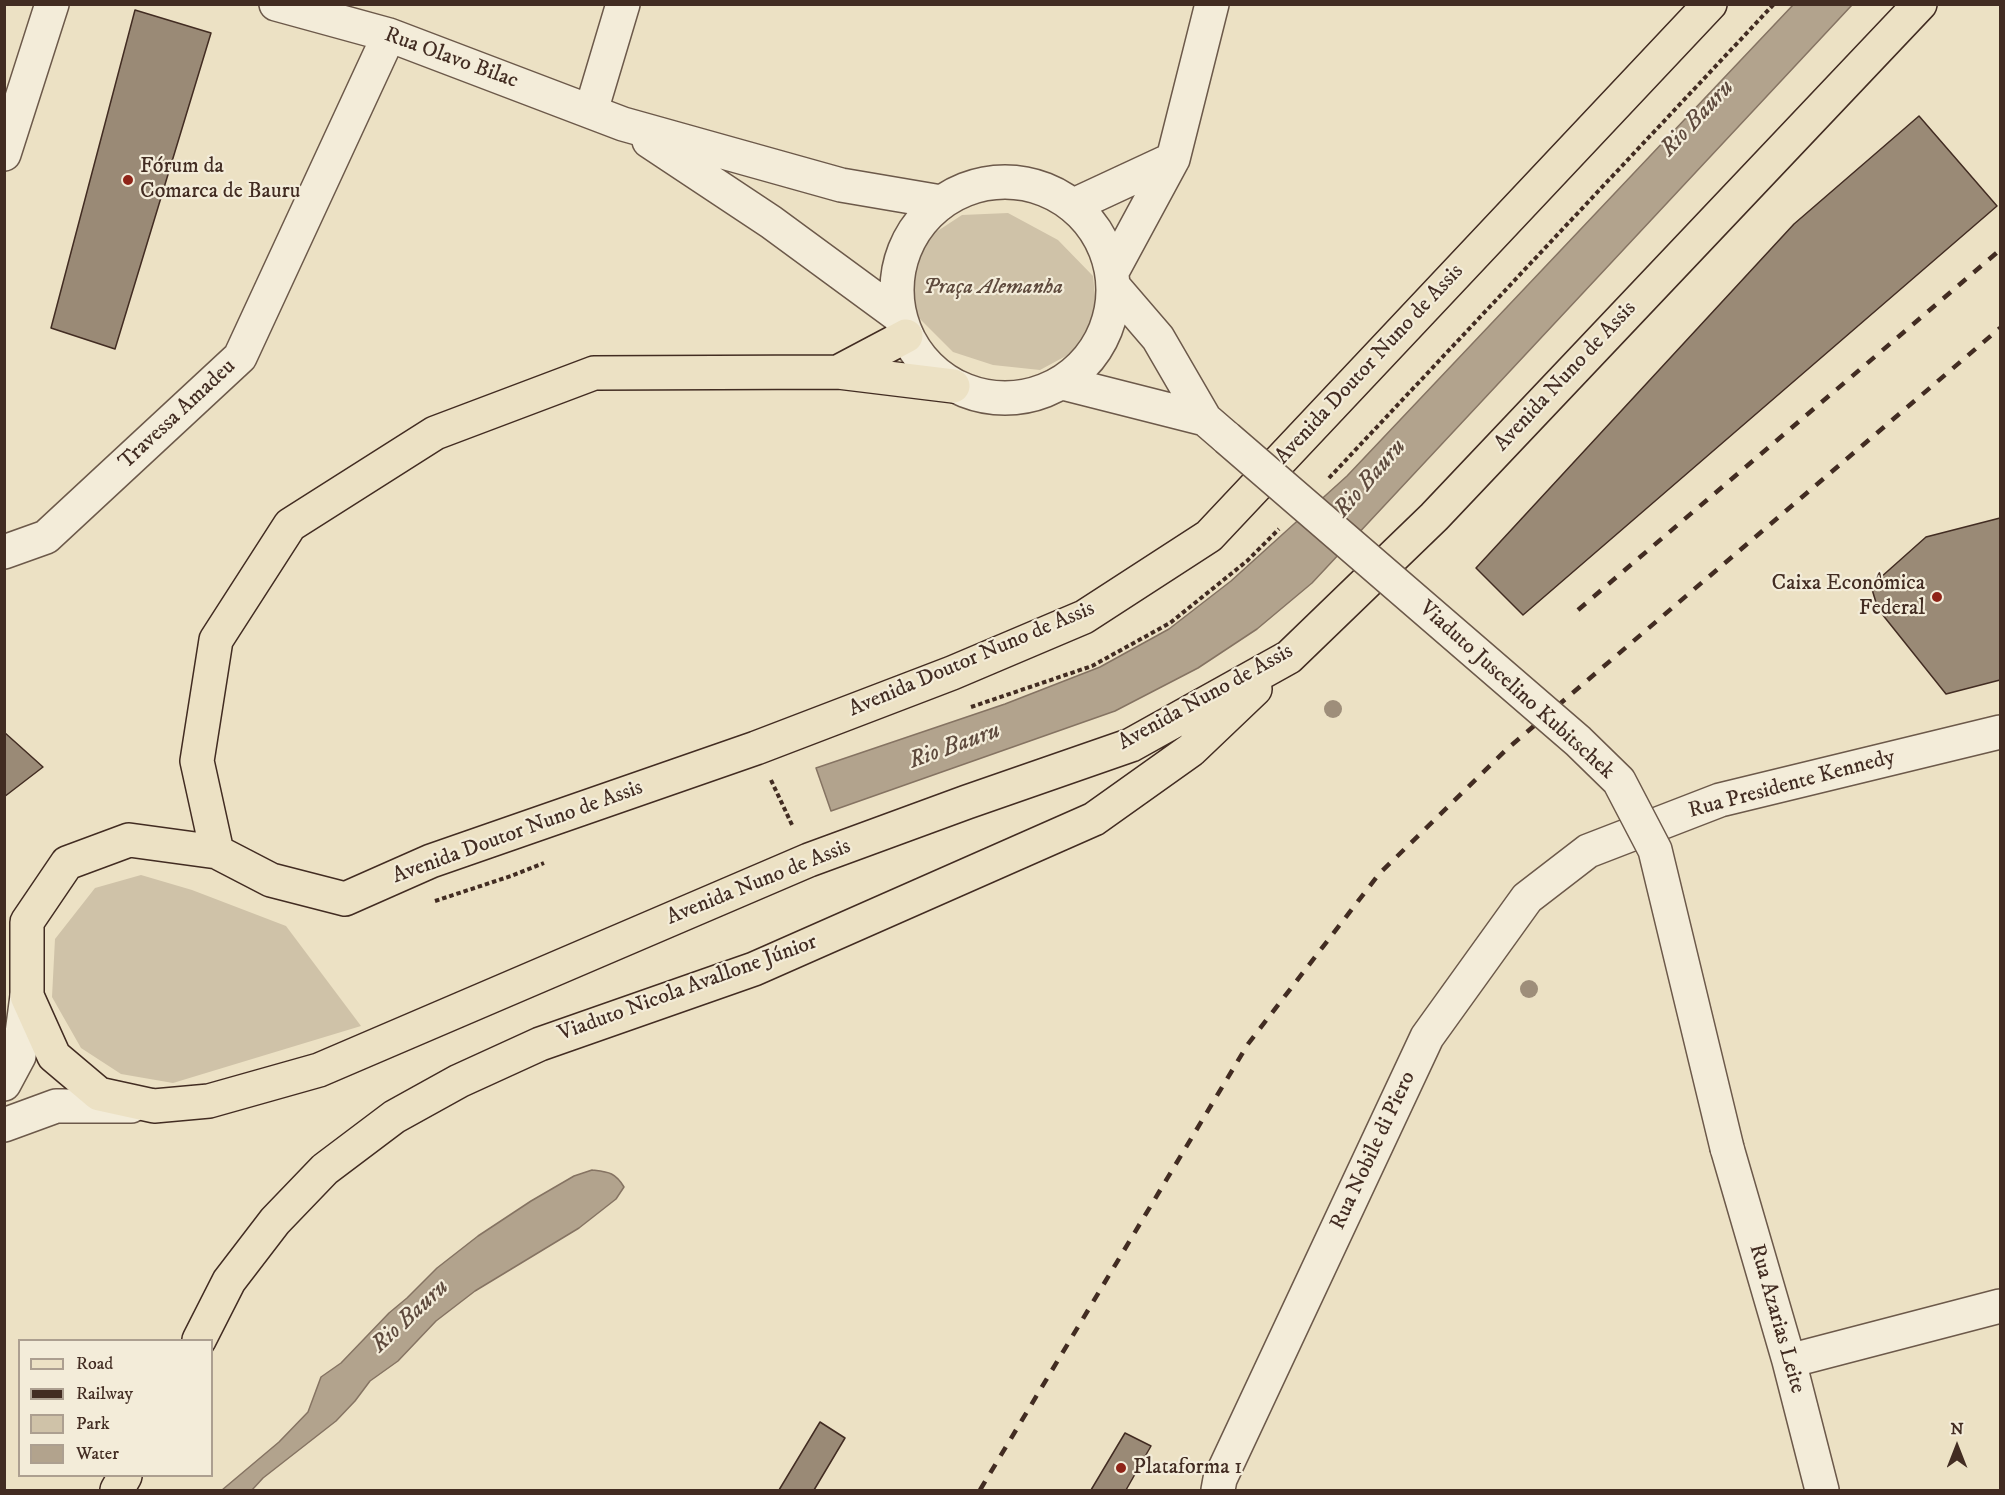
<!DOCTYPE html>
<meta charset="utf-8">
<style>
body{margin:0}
#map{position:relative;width:2005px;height:1495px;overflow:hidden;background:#ece1c4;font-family:"IM FELL DW Pica",serif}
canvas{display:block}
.frame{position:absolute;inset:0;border:6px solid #422c22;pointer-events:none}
.legend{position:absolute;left:18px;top:1339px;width:195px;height:138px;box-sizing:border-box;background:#f3ecd9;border:2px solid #ac9f90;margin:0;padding:8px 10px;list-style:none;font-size:18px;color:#422c22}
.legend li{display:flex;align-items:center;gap:12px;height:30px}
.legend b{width:30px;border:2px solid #ac9f90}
.north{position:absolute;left:1927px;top:1417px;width:60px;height:60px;-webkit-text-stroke:4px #f3ecd9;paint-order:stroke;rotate:0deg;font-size:16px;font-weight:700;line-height:24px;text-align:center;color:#422c22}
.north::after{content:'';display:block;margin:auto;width:21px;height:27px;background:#422c22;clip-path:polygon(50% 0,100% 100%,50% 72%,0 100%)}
</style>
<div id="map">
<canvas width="2005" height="1495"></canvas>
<div class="frame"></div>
<ul class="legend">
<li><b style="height:8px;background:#ece1c4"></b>Road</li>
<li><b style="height:8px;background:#422c22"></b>Railway</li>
<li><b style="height:16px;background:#cfc2a8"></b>Park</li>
<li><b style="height:16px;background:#b2a38d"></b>Water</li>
</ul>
<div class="north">N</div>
</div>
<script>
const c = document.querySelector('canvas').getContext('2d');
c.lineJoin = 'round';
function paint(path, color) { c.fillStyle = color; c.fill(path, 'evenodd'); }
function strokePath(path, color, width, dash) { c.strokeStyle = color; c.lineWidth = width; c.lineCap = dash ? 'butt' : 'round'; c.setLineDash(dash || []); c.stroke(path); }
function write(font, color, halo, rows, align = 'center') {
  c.font = font + ' "IM FELL DW Pica",serif'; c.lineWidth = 4.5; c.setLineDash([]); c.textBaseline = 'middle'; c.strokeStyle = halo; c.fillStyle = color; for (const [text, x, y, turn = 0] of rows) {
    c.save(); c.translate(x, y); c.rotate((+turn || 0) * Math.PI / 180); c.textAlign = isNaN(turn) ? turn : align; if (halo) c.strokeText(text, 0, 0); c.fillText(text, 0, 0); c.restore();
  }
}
const green = new Path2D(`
 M1008 213 1058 240 1093 276 1097 317 1077 350 1040 370 993 365 953 352 918 317 909 279 916 245 962 215Z
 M141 875 192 890 286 926 361 1026 173 1083 121 1074 81 1048 52 997 55 939 95 888Z`);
const water = new Path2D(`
 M1793 5H1852L1312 583 1257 629 1198 668 1115 711 831 811 816 768 1005 704 1100 667 1169 629 1231 581 1347 476Z
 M592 1170C608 1172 615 1172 624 1187L616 1199 579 1228 475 1291 436 1321 398 1361 370 1381 355 1401 336 1421 263 1478 252 1490H222L279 1442 308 1412 321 1377 341 1363 389 1313 407 1298 437 1268 478 1236 531 1201 574 1176Z`);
const building = new Path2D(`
 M135 10 211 33 115 349 51 328Z
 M1919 116 1997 206 1523 615 1476 568 1794 224Z
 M2000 518V680L1946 694 1878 609 1871 586 1926 537Z
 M4 732 43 767 4 797Z
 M820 1422 845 1438 814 1490H779Z
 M1125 1433 1151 1446 1126 1490H1091Z`);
const path = new Path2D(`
 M1329 478 1774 4
 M971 707 1092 666 1170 623 1247 561 1279 529
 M771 780 793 827
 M435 901 511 876 544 863`);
const minor = new Path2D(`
 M276 4 389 35 623 124 841 185 941 202
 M591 111 623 4
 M649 141 771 222 899 316
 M4 154 52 4
 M897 290a108 108 0 1 1 216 0a108 108 0 1 1-216 0Z
 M1074 205 1173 159
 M1113 270 1173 159 1212 4
 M1115 288 1158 338 1205 419 1227 438
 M1063 383 1205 419
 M4 552 46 537 240 357 389 35
 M4 1084 19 1056 27 996
 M4 1125 56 1106H131
 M1727 1148 1789 1361 1822 1490
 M1789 1361 2000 1306
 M1218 1490 1220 1479 1427 1037 1527 898 1588 851 1720 800 2000 732`);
const major = new Path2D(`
 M1710 4 1209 536 1084 617 952 673 756 748 431 861 345 899 271 880 217 852 129 840 67 863 27 922V996L54 1056 99 1094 154 1106 209 1101 319 1070 809 860 967 802 1131 745 1289 657 1434 517 1920 4
 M838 372 906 336
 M217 852 197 761 216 640 290 525 435 433 594 373 838 372 953 386
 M199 1340 229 1281 275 1221 325 1169 394 1117 459 1081 540 1044 754 969 1094 819 1191 750 1255 689
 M117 1490 125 1476`);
const rail = new Path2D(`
 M1578 610 2000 250
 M980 1490 1248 1044 1379 874 1507 749 2000 328`);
const minorBridge = new Path2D(`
 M1227 438 1578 741 1619 781 1655 850 1727 1148`);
const trees = [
 [1333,709],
 [1529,989]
];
const markers = [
 [128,180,6,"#8f2418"],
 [1937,597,6,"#8f2418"],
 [1121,1468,6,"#8f2418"]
];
const streetNames = [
 ["Rua Olavo Bilac",451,59,20],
 ["Avenida Doutor Nuno de Assis",1370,365,-47],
 ["Avenida Nuno de Assis",1566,377,-47],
 ["Travessa Amadeu",178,415,-43],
 ["Avenida Doutor Nuno de Assis",972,660,-23],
 ["Viaduto Juscelino Kubitschek",1516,691,42],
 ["Avenida Nuno de Assis",1206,698,-29],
 ["Rua Presidente Kennedy",1792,785,-15],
 ["Avenida Doutor Nuno de Assis",518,833,-20],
 ["Avenida Nuno de Assis",759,883,-22],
 ["Viaduto Nicola Avallone Júnior",688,989,-20],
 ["Rua Nobile di Piero",1374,1151,-65],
 ["Rua Azarias Leite",1776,1319,74]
];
const poiNames = [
 ["Fórum da",140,167],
 ["Comarca de Bauru",140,192],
 ["Caixa Econômica",1925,584,"right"],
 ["Federal",1925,609,"right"],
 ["Plataforma 1",1133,1468]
];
const parkNames = [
 ["Praça Alemanha",993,288]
];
const waterNames = [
 ["Rio Bauru",1698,119,-47],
 ["Rio Bauru",1371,479,-49],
 ["Rio Bauru",955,747,-20],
 ["Rio Bauru",411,1317,-43]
];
paint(green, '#cfc2a8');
paint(water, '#b2a38d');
strokePath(water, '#857362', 1.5);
paint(building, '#9a8a76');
strokePath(building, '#422c22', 1.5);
strokePath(minor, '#6c594a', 36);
strokePath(major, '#422c22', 36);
strokePath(path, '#422c22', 4, [4.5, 3]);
strokePath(minor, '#f3ecd9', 33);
strokePath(major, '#ece1c4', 33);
strokePath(rail, '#422c22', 4.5, [10, 10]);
strokePath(minorBridge, '#6c594a', 36, []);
strokePath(minorBridge, '#f3ecd9', 33);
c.fillStyle = '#9e8e7a';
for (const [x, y] of trees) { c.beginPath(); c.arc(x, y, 9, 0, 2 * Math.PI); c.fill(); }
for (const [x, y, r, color] of markers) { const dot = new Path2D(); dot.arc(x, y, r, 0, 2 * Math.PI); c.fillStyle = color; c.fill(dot); strokePath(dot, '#f3ecd9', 2); }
write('22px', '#422c22', '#f3ecd9', streetNames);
write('22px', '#422c22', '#f3ecd9', poiNames, 'left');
write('italic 22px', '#5e4a3d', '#f3ecd9', parkNames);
write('italic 24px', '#5e4a3d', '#f3ecd9', waterNames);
</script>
